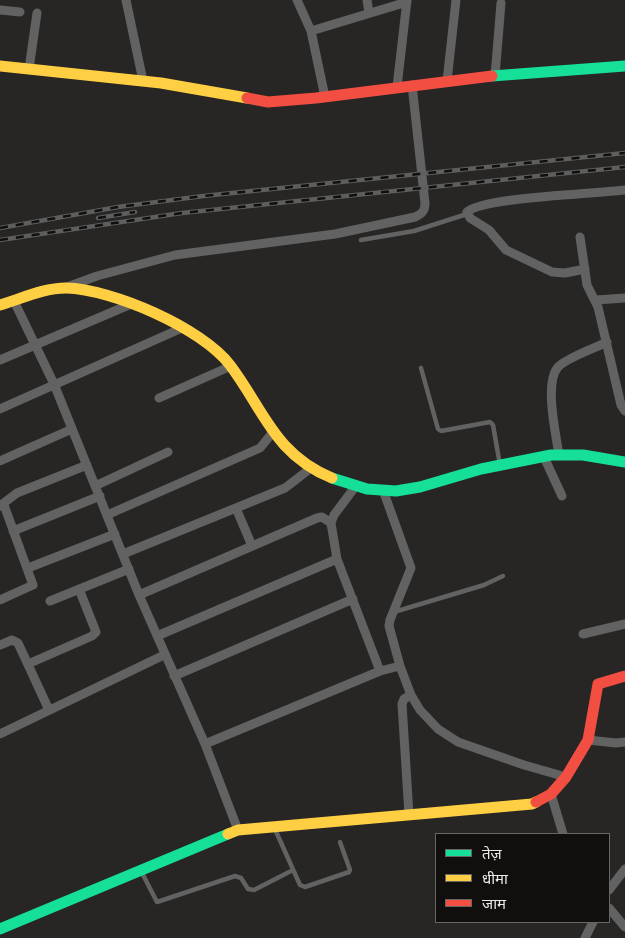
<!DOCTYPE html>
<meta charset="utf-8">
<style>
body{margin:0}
#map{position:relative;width:625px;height:938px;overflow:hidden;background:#272624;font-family:Literata,"Noto Sans Devanagari",serif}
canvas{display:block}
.legend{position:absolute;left:435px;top:833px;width:175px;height:90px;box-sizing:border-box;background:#100f0e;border:1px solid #686765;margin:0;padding:6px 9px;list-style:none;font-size:15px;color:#ecebe8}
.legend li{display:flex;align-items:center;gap:10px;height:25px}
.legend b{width:25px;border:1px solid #686765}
</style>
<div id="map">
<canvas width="625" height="938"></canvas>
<ul class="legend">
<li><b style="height:6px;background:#16e098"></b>तेज़</li>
<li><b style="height:6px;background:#ffcf43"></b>धीमा</li>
<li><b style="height:6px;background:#f24e42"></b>जाम</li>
</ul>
</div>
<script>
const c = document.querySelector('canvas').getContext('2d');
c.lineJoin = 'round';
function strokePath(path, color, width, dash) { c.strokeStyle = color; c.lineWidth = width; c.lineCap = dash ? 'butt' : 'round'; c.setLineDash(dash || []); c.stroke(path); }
const lane = new Path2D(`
 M361 240 414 231 467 214
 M421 368 438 429 441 431 490 422 493 425 500 465
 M394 612 484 585 503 576
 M274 827 300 885 305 887 349 872 350 870 340 842
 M141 871 157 902 235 876 241 878 248 889 254 890 293 870`);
const street = new Path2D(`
 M126 0 143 81
 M297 0 311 31 325 97
 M367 0 369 13
 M0 10 20 12
 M311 31 407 2
 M29 69 37 13
 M495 76 501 3
 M447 81 456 0
 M397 87 407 0
 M580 237 587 285 598 307 621 405 625 411
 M585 269 565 273 552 272 506 250 489 230 470 218 467 212C483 197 596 194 625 190
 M67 287 97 276 175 255 335 234 415 217C422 214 425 211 425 203L412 85
 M596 300 625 298
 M14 301 54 384 139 595 205 744 238 830
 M0 360 131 304
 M159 398 231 366
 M0 409 182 328
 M559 455C556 435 544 383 558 367 566 358 595 348 607 342
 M544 457 562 496
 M0 461 72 429
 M95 486 168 452
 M355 487 334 515 331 523 337 559 380 671
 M383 490 411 568 390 620 389 626 400 666 411 695 420 710 438 729 458 742 524 765 566 777
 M0 506 17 493 87 465
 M236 508 252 546
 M107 515 260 448 273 432
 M13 531 100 496
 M123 554 285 488 311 468
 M28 568 115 534
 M139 595 317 518 322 517 331 523
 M0 600 33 585 4 505
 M50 601 129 569
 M583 634 625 624
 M157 636 337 559
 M0 645 12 640 18 643 49 710
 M28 664 92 636 96 632 79 589
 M174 676 353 599
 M0 734 164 655
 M588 740 616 743 625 742
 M205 744 380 671 400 666
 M551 794 563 834
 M409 815 402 704 404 699 411 695
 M609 890 625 869
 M609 908 625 927
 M585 938 593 922`);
const fast = new Path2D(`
 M492 76 625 66
 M332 478 367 489 396 491 420 487 481 469 551 455H583L625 462
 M0 929 228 834`);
const slow = new Path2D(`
 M0 66 161 83 247 98
 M0 305C21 299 43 288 66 288 112 289 202 328 230 365 264 410 274 454 332 478
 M228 834 238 830 532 804 536 802`);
const jam = new Path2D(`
 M247 98 268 102 316 98 492 76
 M536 802 551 794 566 777 588 740 598 684 625 676`);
const rail = new Path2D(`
 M98 218 135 212
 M0 228 118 207 203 196 625 153
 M0 240 182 213 625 167`);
strokePath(lane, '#616261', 4.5);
strokePath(street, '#616261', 9);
strokePath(fast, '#16e098', 11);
strokePath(slow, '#ffcf43', 11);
strokePath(jam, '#f24e42', 11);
strokePath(rail, '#5e5e5e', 4.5);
strokePath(rail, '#100f0e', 2.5, [8]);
</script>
